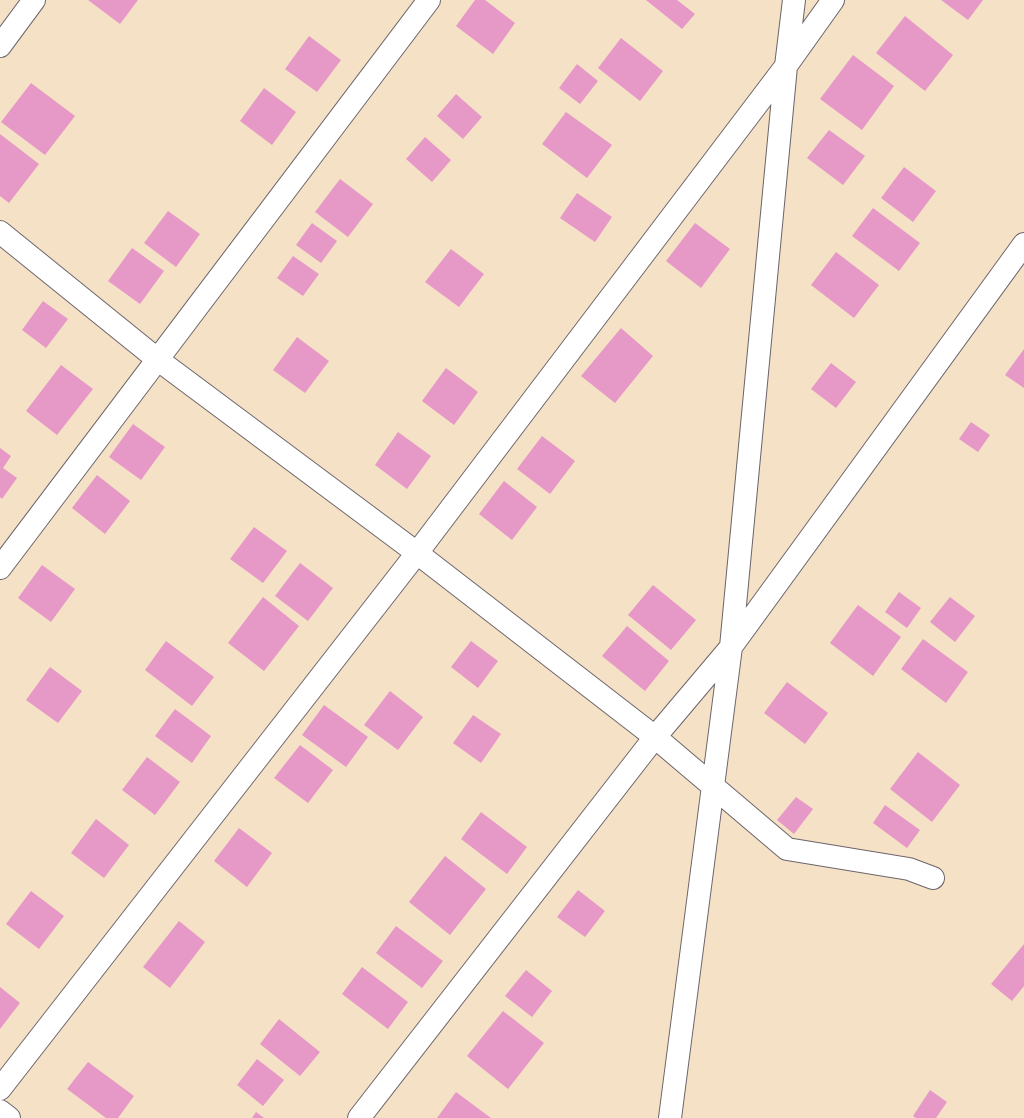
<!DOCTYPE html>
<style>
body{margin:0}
canvas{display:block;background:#f5e1c5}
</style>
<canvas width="1024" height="1118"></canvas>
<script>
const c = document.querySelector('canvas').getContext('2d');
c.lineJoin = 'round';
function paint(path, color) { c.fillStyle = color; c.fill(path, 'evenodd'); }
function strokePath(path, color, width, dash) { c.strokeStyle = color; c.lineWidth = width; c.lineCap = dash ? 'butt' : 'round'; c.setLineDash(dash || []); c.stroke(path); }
const building = new Path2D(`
 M88 0H138L120 24Z
 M475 0H485L515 23 493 54 456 26Z
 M646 0H677L695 14 682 29Z
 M941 0H983L968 20Z
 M905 16 953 55 925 91 876 53Z
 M309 36 341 60 317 92 285 69Z
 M621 38 663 71 640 101 598 68Z
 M853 55 894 86 862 130 820 99Z
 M577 64 598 81 580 104 559 88Z
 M31 83 75 116 45 155 1 122Z
 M264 88 296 112 272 145 240 121Z
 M456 94 482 117 463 139 437 116Z
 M566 112 612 145 587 178 542 144Z
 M829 130 865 156 843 185 807 158Z
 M0 134 39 164 9 203 0 196Z
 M425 137 451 160 432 182 406 159Z
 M904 167 936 191 913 222 881 198Z
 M340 179 373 204 348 237 315 212Z
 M577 193 612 217 595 242 560 218Z
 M873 208 920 243 899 271 852 236Z
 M168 211 200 234 176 267 144 243Z
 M312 223 337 241 321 263 296 245Z
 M695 223 730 249 701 288 666 261Z
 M132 248 164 271 140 304 108 281Z
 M451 249 484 274 459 307 425 282Z
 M836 252 879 285 854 318 811 285Z
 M293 256 319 274 303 296 277 278Z
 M43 301 68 319 46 348 22 330Z
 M621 328 653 356 615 403 581 376Z
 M297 337 329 361 305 393 273 370Z
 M1024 349V388L1005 375Z
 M831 363 856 382 836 408 811 389Z
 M61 365 93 389 57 435 26 411Z
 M446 368 478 392 454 425 422 401Z
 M971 422 990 435 978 452 959 439Z
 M133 424 165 447 141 480 109 457Z
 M398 432 431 456 407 489 375 465Z
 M542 436 575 461 550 494 517 469Z
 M0 448 11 456 3 468 17 478 2 499 0 497Z
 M97 475 130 501 105 534 72 508Z
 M504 481 537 507 512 540 479 514Z
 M254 527 287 551 263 583 230 559Z
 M300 563 333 588 308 621 275 596Z
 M42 565 75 589 51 622 18 598Z
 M653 585 696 620 671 650 628 615Z
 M899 592 921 608 907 628 885 612Z
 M263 597 299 626 264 671 228 643Z
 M950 597 975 616 955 642 930 622Z
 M858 605 901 637 873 676 830 643Z
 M627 626 669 661 645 691 602 656Z
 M923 639 968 672 946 703 901 669Z
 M166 641 214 677 192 706 145 670Z
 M471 641 498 661 478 688 451 667Z
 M50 667 82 691 58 723 26 700Z
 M787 682 828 713 805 744 764 713Z
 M390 691 423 717 398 750 364 725Z
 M324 705 368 737 346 767 302 735Z
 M175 709 211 736 192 763 155 736Z
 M473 715 501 734 481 763 453 743Z
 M300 745 333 770 308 803 274 778Z
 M918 752 960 785 932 822 890 789Z
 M147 757 180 782 155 815 122 790Z
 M796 797 813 809 794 834 777 820Z
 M885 805 920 830 907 848 873 823Z
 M481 812 527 847 507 874 461 839Z
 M96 819 129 845 104 878 71 853Z
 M239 828 272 853 247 887 214 861Z
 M445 856 486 889 450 935 409 902Z
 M578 890 605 911 585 937 557 917Z
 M31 891 64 916 39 949 6 924Z
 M179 921 205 942 170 988 143 967Z
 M396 926 443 961 422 988 376 953Z
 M1024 944V986L1012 1001 991 984Z
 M362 967 408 1002 388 1029 342 994Z
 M526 970 552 991 532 1017 505 996Z
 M0 987 20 1003 0 1029Z
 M503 1011 544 1043 508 1089 467 1056Z
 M279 1019 320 1052 300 1076 260 1044Z
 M257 1059 284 1080 263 1106 237 1085Z
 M88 1062 134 1096 118 1118H106L67 1089Z
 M930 1090 947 1102 936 1118H916L913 1116Z
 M456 1092 491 1118H437Z
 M256 1112 264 1118H252Z`);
const minor = new Path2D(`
 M0 46 34 0
 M0 232 157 359 417 553 655 737 787 849 909 869 933 878
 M0 568 429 0
 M0 1089 417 553 786 66 833 0
 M0 1111 9 1118
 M359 1118 655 737 731 647 1024 244
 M670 1118 731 647 786 66 794 0`);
paint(building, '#e698c7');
strokePath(minor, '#6c656b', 24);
strokePath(minor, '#fff', 22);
</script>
